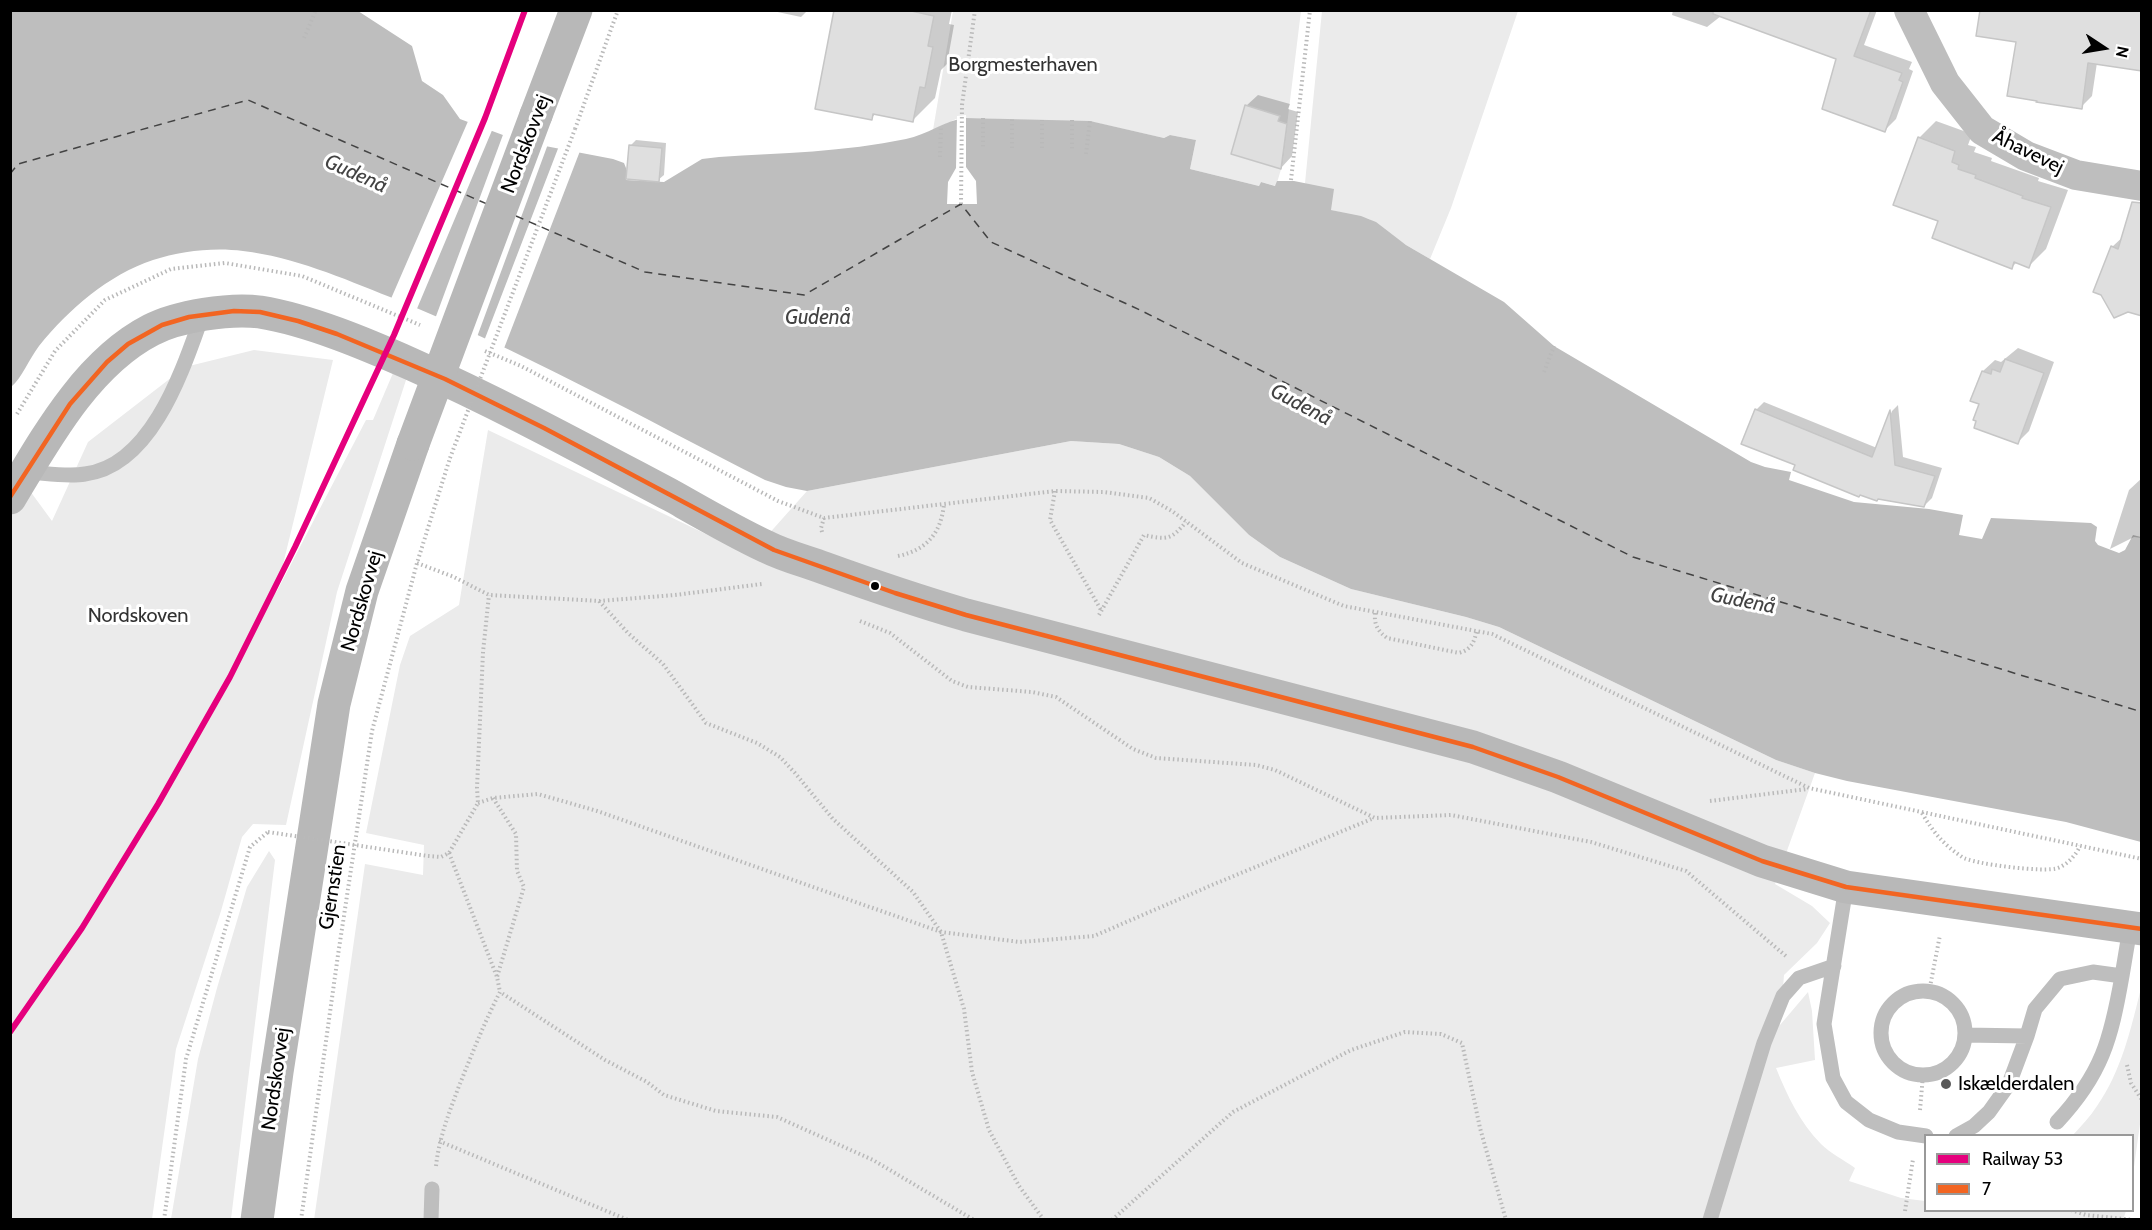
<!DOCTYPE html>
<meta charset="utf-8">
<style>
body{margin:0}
#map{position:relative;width:2152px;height:1230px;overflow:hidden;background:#fff;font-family:Cabin,sans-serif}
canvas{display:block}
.frame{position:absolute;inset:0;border:12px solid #000;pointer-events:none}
.legend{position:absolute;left:1924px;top:1134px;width:210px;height:78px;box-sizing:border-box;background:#fff;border:2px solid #999;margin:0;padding:8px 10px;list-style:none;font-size:18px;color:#000}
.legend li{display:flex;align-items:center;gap:12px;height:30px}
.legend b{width:30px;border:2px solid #999}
.north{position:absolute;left:2074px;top:18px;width:60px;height:60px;-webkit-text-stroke:4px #fff;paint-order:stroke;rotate:102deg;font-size:16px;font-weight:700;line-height:24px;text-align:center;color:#000}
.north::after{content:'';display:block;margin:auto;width:21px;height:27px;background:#000;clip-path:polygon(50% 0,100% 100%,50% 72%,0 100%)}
</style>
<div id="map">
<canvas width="2152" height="1230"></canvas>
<div class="frame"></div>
<ul class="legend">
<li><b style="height:8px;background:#e5007d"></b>Railway 53</li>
<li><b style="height:8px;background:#f26522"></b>7</li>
</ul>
<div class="north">N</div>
</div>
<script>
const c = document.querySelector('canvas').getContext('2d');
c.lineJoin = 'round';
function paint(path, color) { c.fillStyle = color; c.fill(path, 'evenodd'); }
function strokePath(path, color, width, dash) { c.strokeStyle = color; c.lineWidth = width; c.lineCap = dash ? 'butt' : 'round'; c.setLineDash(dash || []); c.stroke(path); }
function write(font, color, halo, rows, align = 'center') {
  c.font = font + ' Cabin,sans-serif'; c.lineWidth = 6; c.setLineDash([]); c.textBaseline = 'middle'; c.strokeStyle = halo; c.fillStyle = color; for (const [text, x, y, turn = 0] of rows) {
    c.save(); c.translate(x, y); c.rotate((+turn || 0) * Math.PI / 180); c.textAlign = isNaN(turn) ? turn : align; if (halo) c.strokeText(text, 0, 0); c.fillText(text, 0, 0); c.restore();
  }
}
const green = new Path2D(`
 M953 11H1301L1282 166 1276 186 1261 182 1259 186 1190 169 1196 140 1170 135 1164 138 1093 122 966 118 956 119 933 130Z
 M1322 11H1518L1451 208 1430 259 1406 245 1369 219 1331 210 1305 183Z
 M254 350 333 360 276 593 366 420H373L396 366 407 377 337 592 286 825 253 824 242 837 221 911 176 1049 152 1219H11V465L52 521 88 442 185 367Z
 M488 430 750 555 807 491 1071 441 1119 444 1159 457 1190 476 1249 535 1280 557 1351 589 1466 617 1499 627 1776 760 1815 773 1775 884 1812 906 1830 923 1817 943 1784 975 1780 1025 1808 992 1812 1011 1815 1060 1776 1068C1787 1095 1800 1123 1821 1144 1830 1153 1844 1160 1855 1168L1849 1181 1901 1198 1925 1201 1926 1210 2126 1211 2123 1220H314L365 864 423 875 424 845 366 833 400 665 410 636 459 605Z
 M269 851 275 860 231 1219H171L198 1059 217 988 247 887Z
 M2141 988V1117L2133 1174 2132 1136 2073 1135C2081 1126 2090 1117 2097 1106 2121 1072 2131 1029 2141 988Z`);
const water = new Path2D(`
 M11 11H358L412 46 422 81 443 95 460 119 519 141 613 159 624 163 626 168V180L664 182 702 159 719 157C781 153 845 152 906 139 927 135 945 120 966 118L1090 121 1164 138 1170 135 1196 140 1190 169 1259 186 1261 182 1275 186 1277 181H1294L1334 189 1331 210 1361 216 1376 222 1406 245 1504 302 1554 346 1751 462 1765 467 1791 472 1789 480 1854 502 1929 509 1963 515 1959 535 1982 539 1991 518 2091 523 2097 527 2095 541 2098 545 2119 553 2125 550 2133 535 2141 537V842L2066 822 1847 781 1815 773 1776 760 1499 627 1466 617 1351 589 1280 557 1249 535 1190 476 1159 457 1119 444 1071 441 807 491 786 487 765 480C641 417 519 349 390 297 342 278 294 257 243 251 214 247 181 251 153 260 108 275 69 309 39 346 29 359 22 378 11 387Z`);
const pier = new Path2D(`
 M966 115V167L976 181 977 204H947L948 182 956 168 957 116Z
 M469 119 493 128 416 311 390 301Z
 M504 132 520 138 548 144 477 337 435 319Z
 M559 146 580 151 503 351 484 341Z`);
const shadow = new Path2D(`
 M768 10H808L801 17Z
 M836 10H952L949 24 954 25 947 64 941 70 935 98 913 120 876 113 871 119Z
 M1673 10H1877L1864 45 1912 62 1909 69 1913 71 1896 119 1884 131 1838 58 1721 16 1707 27 1672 15Z
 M2101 36 2092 96 2081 107 2018 41Z
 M1258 95 1290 104 1288 109 1298 112 1292 156 1281 168 1246 106Z
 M1936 121 1972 134 1968 145 1976 147 1974 152 1992 158 1991 161 2039 178 2038 181 2068 190 2046 249 2029 266 2017 262 2011 268 1939 220 1919 138Z
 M636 140 666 143 664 175 658 180 631 145Z
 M2127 233 2142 309 2112 247Z
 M2018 348 2054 362 2029 431 2017 443 1981 404 1983 371 1995 360 2001 362Z
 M1764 402 1877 448 1892 411 1898 405 1903 457 1942 468 1932 498 1924 506 1797 464 1756 410Z
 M2142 478V538L2134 537 2110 549 2129 490Z`);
const ferry = new Path2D(`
 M10 174 18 164 248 100 487 204
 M516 216 645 272 804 295 961 204 991 242 1140 310 1633 557 2142 712`);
const building = new Path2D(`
 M834 10H907L934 16 928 46 933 47 925 88 920 87 913 122 873 114 872 120 815 109Z
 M1713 10H1871L1854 56 1902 73 1899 80 1903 82 1885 132 1822 109 1836 59 1713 14Z
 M1980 10H2142V71L2088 63 2082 109 2036 102 2037 101 2007 96 2016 42 1976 36Z
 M1245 105 1280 116 1278 121 1287 124 1281 169 1231 154Z
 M1918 137 1955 151 1952 162 1959 165 1958 169 1976 175 1975 178 2023 196 2022 198 2051 207 2029 268 2014 262 2012 269 1932 238 1938 221 1893 205Z
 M629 145 662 148 659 182 626 179Z
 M2132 202 2142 203V316L2128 312 2114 318 2101 295 2093 292 2111 246 2118 249Z
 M2005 359 2044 373 2018 444 1974 428 1976 421 1973 420 1979 404 1970 401 1982 371 1991 374 1992 369 2000 372Z
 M1755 409 1872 457 1890 410 1895 465 1935 476 1924 507 1878 499 1877 501 1860 495 1859 497 1793 470 1795 465 1741 444Z`);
const path = new Path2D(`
 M304 38 316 10
 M983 118V148
 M1072 120V149
 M575 129 618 10
 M1012 148V119
 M1042 148V120
 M1086 154 1090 121
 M940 157 941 126
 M1291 180 1310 10
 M961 204 962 105 975 10
 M485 351 521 366 778 501 824 518 1055 491 1104 492 1149 498 1172 511 1242 563 1344 606 1492 634 1809 788 2142 859
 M1544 372 1554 346
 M17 414 55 351 105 300 171 269 225 263 302 276 420 325
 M1055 491 1050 520 1101 610
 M822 532 821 528 824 518
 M898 556C927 550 941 533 944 504
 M417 563 454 577 489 595 599 601 675 595 762 584
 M599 601 628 633 663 664 706 723 757 743 780 757 795 773 833 819 913 892 941 932 964 1009 972 1072 989 1130 1019 1186 1044 1220
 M1375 613C1374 625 1378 631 1387 638L1459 653C1472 649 1474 642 1477 630
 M1099 615 1144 535C1167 540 1171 540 1186 522
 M860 621 890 633 952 681 968 687 1032 692 1056 697 1133 749 1156 758 1256 765 1275 770 1375 818 1451 815 1591 842 1686 871 1787 957
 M493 798 516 834 517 871 524 887 497 977
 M1710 801 1807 789
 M478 803 493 798 538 794 597 811 941 932 1020 942 1094 936 1212 885 1374 818
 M1922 813C1933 832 1943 844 1962 857 1972 864 2046 873 2058 868 2068 864 2076 855 2080 846
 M449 853 497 977 500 992
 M428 856 441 857 449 853 478 803 477 788 483 652 489 595
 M1929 992 1940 935
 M2127 1065 2131 1083 2142 1100
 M1920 1110 1923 1075
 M439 1141 628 1220
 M436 1166C439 1138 449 1113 459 1086 472 1054 484 1023 500 992L605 1060 647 1082 664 1095 716 1111 777 1117 873 1160 974 1220
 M2071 1210 2086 1215 2134 1220
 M1905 1211 1913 1159
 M164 1220 186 1059 250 847 268 832
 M301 1220 338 955 372 731 417 563 450 458
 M1112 1220 1233 1112 1351 1050 1405 1032 1441 1034 1462 1043 1480 1128 1506 1220`);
const lane = new Path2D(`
 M26 472C45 473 67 477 85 474 152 466 183 369 202 316
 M1846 887 1824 1024 1833 1078 1846 1102 1869 1120 1898 1132 1926 1136
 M1881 1033a42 42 0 1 1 84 0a42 42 0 1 1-84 0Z
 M1965 1035 2027 1036
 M2057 1122C2102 1074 2111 1039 2122 976
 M1956 1136 1974 1126 1989 1112 2009 1084 2027 1036 2035 1009 2060 979 2093 972 2122 976 2130 928
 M431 1220 432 1189
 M1710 1220 1764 1043 1783 996 1799 978 1834 966`);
const street = new Path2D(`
 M1909 10 1945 83 1982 130 2026 156 2076 175 2142 186`);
const secondary = new Path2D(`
 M536 115 576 10
 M10 498C46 438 87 363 151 330 178 316 230 308 260 312 309 320 366 344 411 364 501 404 587 451 674 497 704 514 735 532 767 547 785 556 805 561 824 568 871 585 918 601 966 615L1473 747 1558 777 1762 861 1846 887 2142 929
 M257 1220 277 1072 334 704 362 591 413 444`);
const pathBridge = new Path2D(`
 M450 458 575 129
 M268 832 428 856`);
const secondaryBridge = new Path2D(`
 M413 444 536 115`);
const bus1 = new Path2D(`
 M10 497 70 404 107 362 128 344 162 325 189 317 234 311 260 312 298 321 337 334 445 379 544 428 774 550 895 593 966 615 1473 747 1558 777 1762 861 1846 887 2142 929`);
const rail1 = new Path2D(`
 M10 1032 82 928 158 804 230 677 295 547 394 335 485 118 525 10`);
const markers = [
 [875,586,5,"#000"],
 [1946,1084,6,"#595959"]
];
const parkNames = [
 ["Borgmesterhaven",1023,65],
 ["Nordskoven",138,616]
];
const streetNames = [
 ["Nordskovvej",526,144,-69],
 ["Åhavevej",2028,152,26],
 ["Nordskovvej",362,601,-74],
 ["Gjernstien",333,887,-81],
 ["Nordskovvej",276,1079,-82]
];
const poiNames = [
 ["Iskælderdalen",1958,1084]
];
const waterNames = [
 ["Gudenå",356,174,24],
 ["Gudenå",818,318],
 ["Gudenå",1301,405,28],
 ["Gudenå",1743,601,11]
];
paint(green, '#ebebeb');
paint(water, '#bebebe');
paint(pier, '#fff');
paint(shadow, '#0003');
strokePath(ferry, '#434343', 1.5, [8, 6]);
paint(building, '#dfdfdf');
strokePath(building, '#c6c6c6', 1.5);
strokePath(path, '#b9b9b9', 4, [1.5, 3]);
strokePath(lane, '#bebebe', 15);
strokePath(street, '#bebebe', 30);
strokePath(secondary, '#b8b8b8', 33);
strokePath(pathBridge, '#b9b9b9', 4, [1.5, 3]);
strokePath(secondaryBridge, '#b8b8b8', 33);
strokePath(bus1, '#f26522', 4.5);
strokePath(rail1, '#e5007d', 6);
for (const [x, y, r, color] of markers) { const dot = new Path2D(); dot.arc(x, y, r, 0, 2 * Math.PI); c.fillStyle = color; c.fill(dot); strokePath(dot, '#fff', 2); }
write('20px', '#323232', '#fff', parkNames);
write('20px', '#000', '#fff', streetNames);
write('20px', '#000', '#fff', poiNames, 'left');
write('italic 21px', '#434343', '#fff', waterNames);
</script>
